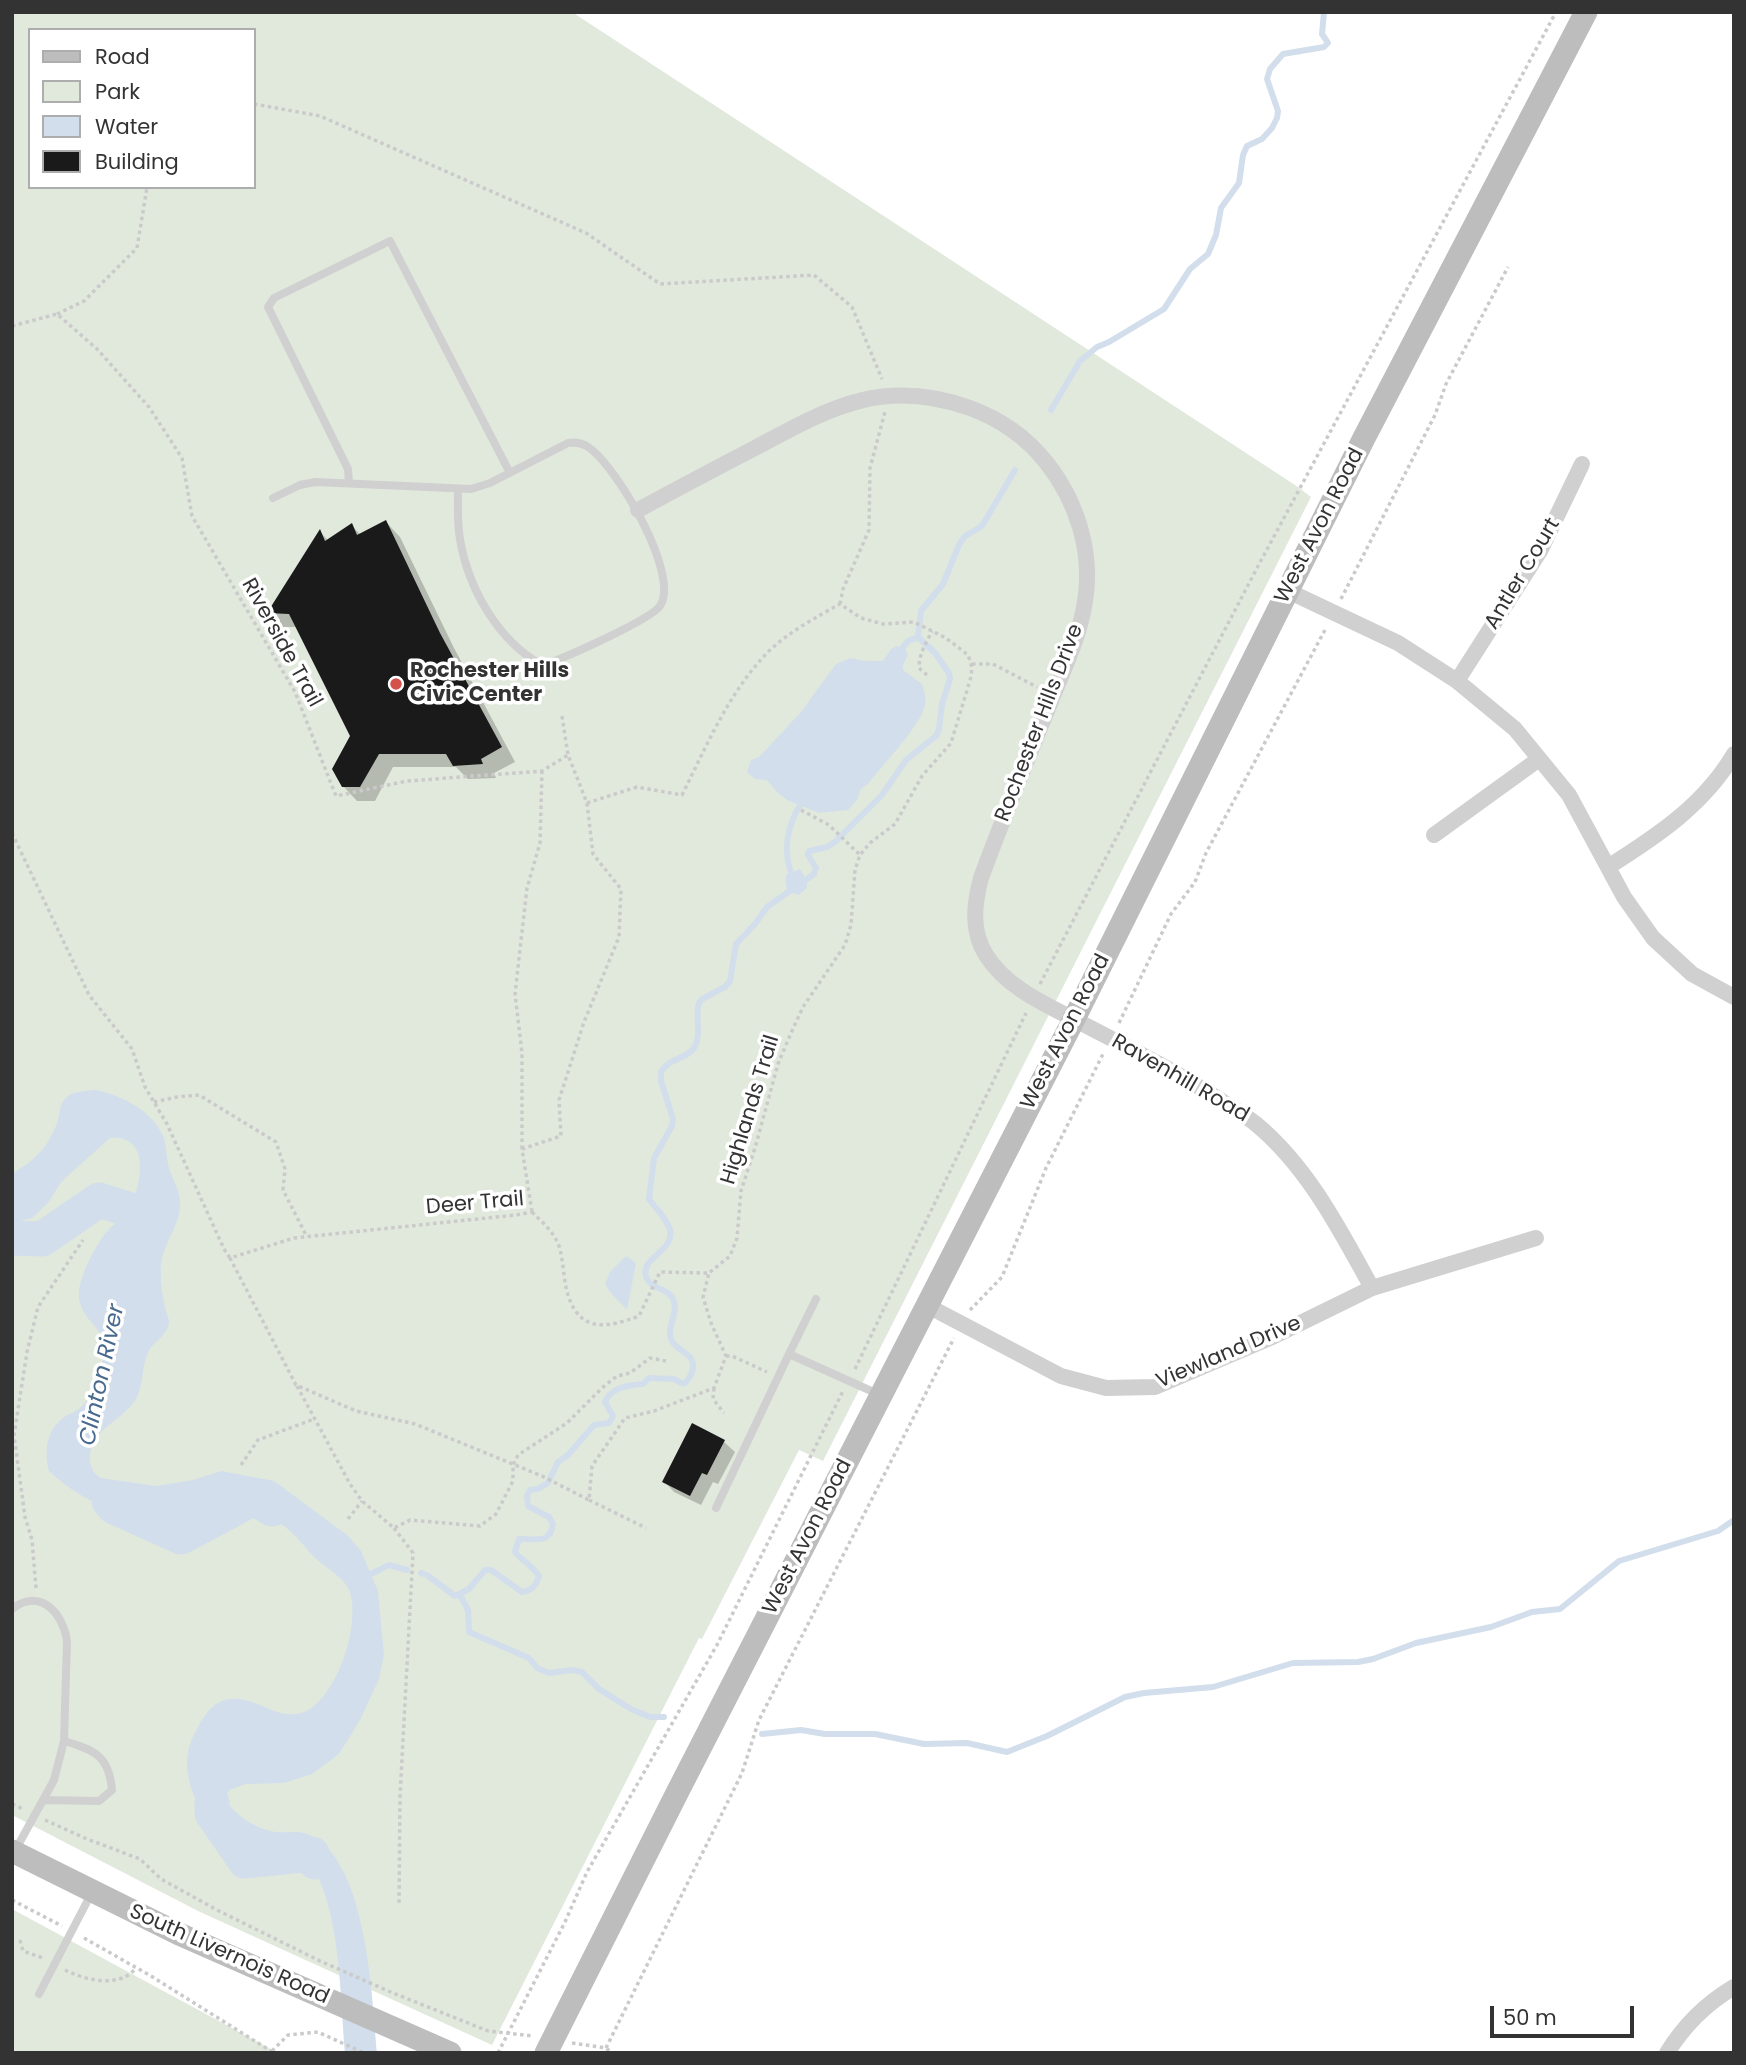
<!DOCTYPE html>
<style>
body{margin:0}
#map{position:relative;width:1746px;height:2065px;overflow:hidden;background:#fff;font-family:Poppins,sans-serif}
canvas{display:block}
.frame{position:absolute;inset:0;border:14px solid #333;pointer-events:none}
.legend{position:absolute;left:28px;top:28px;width:228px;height:161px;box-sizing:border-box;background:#fff;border:2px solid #adadad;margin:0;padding:9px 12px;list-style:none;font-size:21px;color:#333}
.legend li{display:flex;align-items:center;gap:14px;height:35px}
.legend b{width:35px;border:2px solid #adadad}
.scale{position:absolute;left:1490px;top:2006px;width:144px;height:32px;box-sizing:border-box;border:4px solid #333;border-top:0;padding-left:9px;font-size:21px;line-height:24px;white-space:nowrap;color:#333;-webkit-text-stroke:5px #fff;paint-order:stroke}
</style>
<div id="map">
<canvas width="1746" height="2065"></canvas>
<div class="frame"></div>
<ul class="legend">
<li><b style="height:9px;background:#bdbdbd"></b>Road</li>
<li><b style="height:19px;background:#e1e9dd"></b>Park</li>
<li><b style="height:19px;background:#d2deeb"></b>Water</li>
<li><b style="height:19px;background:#1a1a1a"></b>Building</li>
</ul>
<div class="scale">50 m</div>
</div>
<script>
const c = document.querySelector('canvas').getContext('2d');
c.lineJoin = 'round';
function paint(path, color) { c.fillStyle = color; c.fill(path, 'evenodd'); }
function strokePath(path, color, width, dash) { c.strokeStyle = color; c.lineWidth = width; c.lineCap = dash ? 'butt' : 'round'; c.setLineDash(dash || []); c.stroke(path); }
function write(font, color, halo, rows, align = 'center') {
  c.font = font + ' Poppins,sans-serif'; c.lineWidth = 7; c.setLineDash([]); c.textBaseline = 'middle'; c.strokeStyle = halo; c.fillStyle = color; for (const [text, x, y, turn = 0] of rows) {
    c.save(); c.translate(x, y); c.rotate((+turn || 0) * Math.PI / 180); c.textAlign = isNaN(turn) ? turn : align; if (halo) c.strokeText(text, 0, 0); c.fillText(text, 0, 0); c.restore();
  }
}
const green = new Path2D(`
 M12 12H572L1298 487 1311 497 823 1461 799 1450 702 1639 699 1638 492 2045 198 1911 12 1815ZM30 30H254V187H30Z
 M12 1909 278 2053H12Z`);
const water = new Path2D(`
 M897 646 906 650 908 655 903 665V670L922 684C924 691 927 698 925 705 921 726 882 765 868 784L861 789 857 800 848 810 819 813 787 800 778 793 767 780 755 779 747 772 751 760 759 757 801 712 836 664 850 658 866 661H883L891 649Z
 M800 869 807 880V888L799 895C786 892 785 888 786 875Z
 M95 1090C121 1095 152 1110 163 1136 167 1146 166 1157 169 1168 173 1180 182 1195 180 1209 178 1228 163 1244 161 1264 160 1279 162 1293 165 1307 166 1312 169 1318 169 1322 168 1336 153 1341 148 1353 141 1367 144 1385 136 1399 122 1422 88 1429 90 1461 91 1469 94 1474 101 1478L156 1486 193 1480 221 1471 274 1481 347 1535 361 1551 378 1591 384 1655 379 1679 360 1720 339 1754 312 1774 284 1783 246 1784 229 1790 225 1799C235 1815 258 1831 278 1832 287 1833 296 1831 304 1833 367 1851 372 1999 377 2053H345C340 1999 341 1916 314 1870 289 1857 259 1858 234 1843 202 1825 176 1775 192 1739 201 1721 209 1702 230 1699 254 1696 273 1717 297 1714 335 1709 364 1619 348 1588 341 1575 324 1567 313 1556 304 1546 295 1534 284 1526 260 1508 220 1508 192 1514 177 1517 161 1525 146 1522 137 1521 129 1516 121 1513 94 1504 70 1491 49 1471 44 1452 46 1431 63 1418 68 1414 76 1412 81 1407 95 1394 103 1367 104 1348 106 1324 70 1318 81 1281 86 1264 97 1243 109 1229 115 1223 124 1219 128 1211 142 1187 152 1134 110 1138L61 1182 48 1203 32 1218 12 1223V1173C34 1163 51 1143 58 1120 60 1111 60 1102 68 1096 75 1091 87 1091 95 1090Z
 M626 1256 636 1263 627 1310 610 1292 605 1284 610 1272Z`);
const shadow = new Path2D(`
 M386 522 400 537 454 648 515 762 494 773 496 778 468 779 456 767H393L375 801H357L343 786 352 736 298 627H283L269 613 320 532 329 541 352 526 361 535Z
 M693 1425 724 1442 735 1452 718 1484 713 1482 701 1505 674 1492 664 1481Z`);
const stream = new Path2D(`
 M1051 410 1080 361 1097 347 1109 342 1164 309 1190 269 1208 254 1216 235 1221 208 1239 183 1243 155 1247 146 1262 139 1272 128 1277 118 1278 111 1267 79 1270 69 1283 54 1324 47 1328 43 1322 34 1324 12
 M898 653 908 641 918 637
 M794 879C781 853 787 825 803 800
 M421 1573 427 1575 455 1596 469 1589 485 1570H491L522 1592C532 1590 536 1586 539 1576 533 1566 522 1561 515 1552L519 1539C536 1538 550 1545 553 1524L549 1517 528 1506 527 1496 530 1490 538 1489 548 1483 558 1462 568 1455 594 1425 609 1423 613 1416 605 1402C611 1387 629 1385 643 1384L649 1378 674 1379 683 1384C688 1381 690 1378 692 1372 698 1352 676 1353 671 1339 666 1324 681 1312 672 1297 666 1288 652 1289 647 1279 637 1258 675 1252 670 1230 666 1217 656 1209 649 1199L654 1158 672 1126 673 1119 661 1081V1072C669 1057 691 1059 696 1044 701 1032 695 1016 699 1003L702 999 725 987 730 981 736 944 755 924 767 907 814 874 816 868 808 855 809 851 827 847 835 842 882 795 906 760 936 736 939 729 942 704 950 679 949 673 935 653 918 637 921 611 943 584 959 545 965 536 982 526 1015 470
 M371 1574 389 1565 407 1570
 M460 1595 468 1610 469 1632 529 1658 537 1668 549 1673 572 1670 582 1672 599 1689 631 1709 650 1717H664
 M762 1734 801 1730 825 1734H875L924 1744 967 1743 1007 1752 1047 1736 1125 1697 1144 1693 1213 1687 1293 1663 1358 1662 1373 1659 1416 1643 1491 1627 1532 1612 1560 1609 1619 1561 1718 1531 1734 1520`);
const river = new Path2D(`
 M12 1238 42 1239 99 1200 149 1216 140 1241
 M109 1501 114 1507 181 1537 254 1498 272 1509
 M212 1803V1813L245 1861 312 1854 315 1862`);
const building = new Path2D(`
 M386 520 440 633 502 747 481 759 483 764 453 766 446 754H379L360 787H342L332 769 350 736 289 614 267 613 320 529 325 541 352 523 357 535Z
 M692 1423 725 1440 707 1475 702 1473 690 1496 662 1482Z`);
const path = new Path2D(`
 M254 104 320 116 586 233 660 284 814 275 852 307 882 379
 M57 314 84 301 137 248 147 187
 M12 326 57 314 97 349 149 407 182 458 192 516 295 692 336 796 407 781 542 771 568 755 587 803 593 854 621 889 619 937 584 1022 559 1100 561 1136 522 1149 532 1212
 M1341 599 1435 415 1446 384 1508 267
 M840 604 843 589 869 530 870 468 885 412
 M972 664H993L1037 687
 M927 675 919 668C919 654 926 643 932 631
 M562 716 568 755
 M587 803 637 787 682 795C707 745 729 692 768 652 787 633 818 616 840 604L861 618 883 624 914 622 946 638 968 655 972 667 971 677 951 743 922 776 895 824 870 843 860 855 855 870 851 925 845 945 803 1007 791 1033 778 1064 755 1148 741 1191 737 1238 730 1256 709 1273
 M801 810 829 825 860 855
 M12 833 89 995 132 1049 145 1087 167 1124 224 1249 230 1258
 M1040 984 1257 568 1556 12
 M1119 1023 1171 914 1195 882 1206 853 1326 628
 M154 1102 177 1097 199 1095 276 1142 285 1169 283 1190 307 1237
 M522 1149V1053L515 994 527 888 540 843 542 771
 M532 1212C542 1222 554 1232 559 1246 564 1262 563 1279 568 1295 580 1333 607 1328 639 1316L660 1272 709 1273 703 1297 711 1323 726 1356 714 1388 654 1411 625 1418 592 1466 589 1500 542 1476 415 1424 356 1411 296 1385 230 1258 294 1238 516 1215Z
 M970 1310 1002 1277 1046 1168 1104 1052
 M726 1356H732L767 1372
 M855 1369 1026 1013
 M297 1386 350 1484 362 1501 394 1528 410 1520 480 1526 496 1514 513 1481V1465L518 1455 567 1423 602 1388 617 1376 630 1373 650 1358 666 1361
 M714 1388 713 1399 724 1413
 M241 1465 258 1440 314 1419
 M589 1500 646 1528
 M348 1519 362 1501
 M394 1528 413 1553 400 1796 399 1904
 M36 1588 32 1540 25 1517 14 1435 27 1352 38 1307 83 1240
 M12 1804 23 1809
 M45 1820 87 1839 140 1859 161 1879 219 1911 320 1961 393 1993 488 2031 533 2036
 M12 1900 62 1926
 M84 1938 151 1976 274 2053
 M20 1940 23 1951 43 1958
 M65 1970C85 1980 119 1989 136 1968
 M572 2043 606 2048 612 2053
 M606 2048 742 1773 759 1720 954 1338
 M272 2051 288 2035 318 2032 364 2053
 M498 2053 565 1922 587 1872 717 1645 843 1391`);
const lane = new Path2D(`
 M349 483 348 469 268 307 274 298 390 241 510 473
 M273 498 300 485 315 482 471 489 490 483 568 443C575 442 582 443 588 447 616 465 681 575 660 606 650 620 561 660 542 665 498 641 468 588 460 539 457 523 458 506 458 490
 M789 1354 816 1299
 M716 1508 789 1354 878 1394
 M12 1609C40 1587 63 1613 67 1641L64 1741 54 1780 16 1849
 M43 1800 99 1801 112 1790C109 1756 95 1750 64 1741
 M39 1994 91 1894`);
const street = new Path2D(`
 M638 510C677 489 716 468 755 448 830 408 882 377 970 408 1000 419 1026 437 1046 462 1077 501 1093 552 1085 601 1080 636 1064 668 1051 701 1027 760 1003 818 981 878 974 904 971 931 986 955 1008 990 1050 1006 1085 1025 1131 1049 1177 1072 1220 1100 1232 1108 1245 1115 1256 1124 1308 1167 1340 1230 1372 1288
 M1288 591 1398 643 1457 681 1515 729 1569 795 1624 897 1653 938 1692 974 1734 997
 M1457 681 1540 551 1582 464
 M1434 835 1539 759
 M1608 867C1657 836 1704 805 1734 754
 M926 1305 1061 1376 1106 1388 1155 1387 1270 1338 1372 1288 1536 1238
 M1667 2053C1683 2027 1707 2003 1734 1987`);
const secondary = new Path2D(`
 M12 1851 179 1934 450 2053
 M546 2053 677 1793 1074 1019 1364 438 1586 12`);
const markers = [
 [396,684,7,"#d4524b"]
];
const streetNames = [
 ["West Avon Road",1320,526,-63],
 ["Antler Court",1523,574,-59],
 ["Riverside Trail",281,643,61],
 ["Rochester Hills Drive",1040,723,-69],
 ["West Avon Road",1066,1032,-63],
 ["Ravenhill Road",1180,1079,30],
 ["Highlands Trail",751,1110,-73],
 ["Deer Trail",475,1204,-5],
 ["Viewland Drive",1229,1353,-23],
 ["West Avon Road",808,1537,-63],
 ["South Livernois Road",229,1955,24]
];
const poiNames = [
 ["Rochester Hills",410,672],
 ["Civic Center",410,696]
];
const waterNames = [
 ["Clinton River",103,1375,-78]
];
paint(green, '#e1e9dd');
paint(water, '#d2deeb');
paint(shadow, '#0003');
strokePath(stream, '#d2deeb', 6);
strokePath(river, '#d2deeb', 35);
paint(building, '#1a1a1a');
strokePath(path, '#cacaca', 3.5, [3.5, 3.5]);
strokePath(lane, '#d0d0d0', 8);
strokePath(street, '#d0d0d0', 16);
strokePath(secondary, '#bdbdbd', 23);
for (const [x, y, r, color] of markers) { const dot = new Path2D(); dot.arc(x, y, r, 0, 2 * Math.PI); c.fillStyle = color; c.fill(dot); strokePath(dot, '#fff', 2.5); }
write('21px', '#333', '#fff', streetNames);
write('bold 21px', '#333', '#fff', poiNames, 'left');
write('italic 23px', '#486a8e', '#fff', waterNames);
</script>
